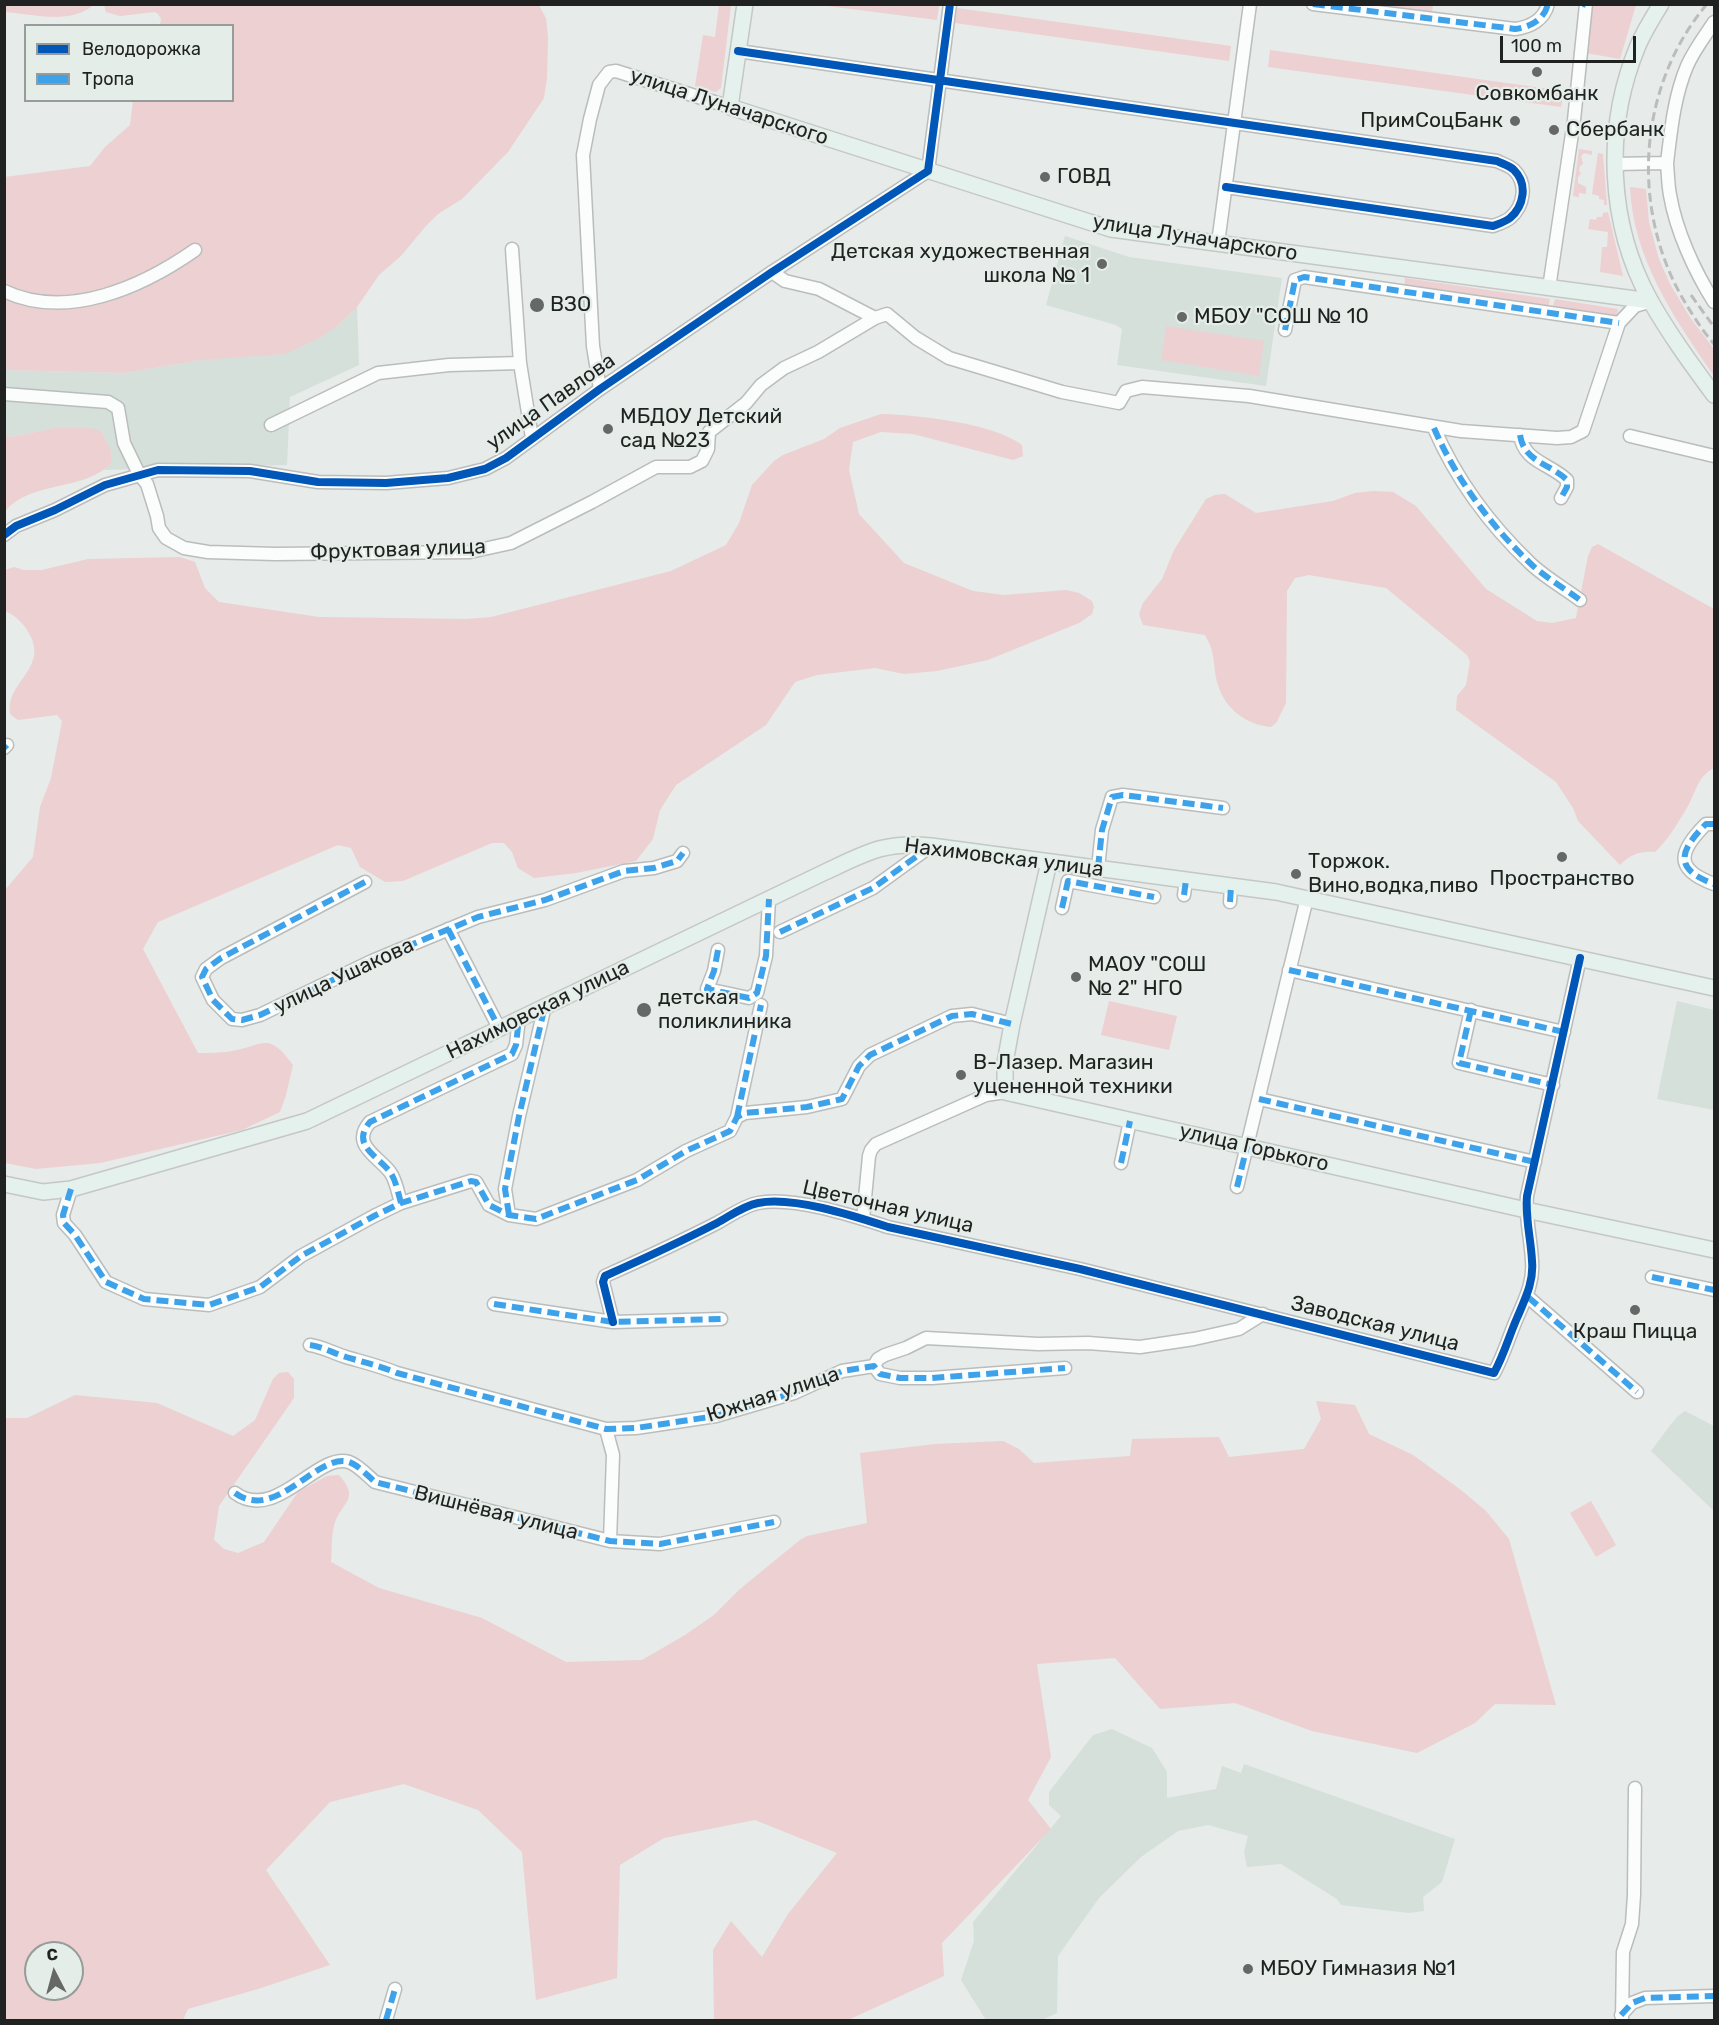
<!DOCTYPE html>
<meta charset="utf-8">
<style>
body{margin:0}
#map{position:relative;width:1719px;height:2025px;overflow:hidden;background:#e7ebe9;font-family:Rubik,sans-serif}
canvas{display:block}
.frame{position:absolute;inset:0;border:6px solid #1f2221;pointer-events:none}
.legend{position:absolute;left:24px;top:24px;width:210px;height:78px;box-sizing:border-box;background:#e5ede9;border:2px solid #969c99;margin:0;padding:8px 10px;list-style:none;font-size:18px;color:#1f2221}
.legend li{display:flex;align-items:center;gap:12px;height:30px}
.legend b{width:30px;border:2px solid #969c99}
.north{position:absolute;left:24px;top:1941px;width:60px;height:60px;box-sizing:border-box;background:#e5ede9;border:2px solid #969c99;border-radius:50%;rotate:354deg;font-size:16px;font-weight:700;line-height:24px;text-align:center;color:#1f2221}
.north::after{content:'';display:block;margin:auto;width:21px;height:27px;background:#656867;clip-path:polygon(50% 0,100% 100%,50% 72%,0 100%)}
.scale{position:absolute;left:1500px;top:36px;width:136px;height:27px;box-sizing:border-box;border:3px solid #1f2221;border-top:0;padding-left:8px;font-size:18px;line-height:21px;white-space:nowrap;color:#1f2221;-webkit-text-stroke:4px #e5ede9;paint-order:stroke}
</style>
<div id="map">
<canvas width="1719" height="2025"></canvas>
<div class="frame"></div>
<ul class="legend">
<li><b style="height:8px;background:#0057b8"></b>Велодорожка</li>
<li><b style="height:8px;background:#3da2ea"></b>Тропа</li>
</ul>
<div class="north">С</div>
<div class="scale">100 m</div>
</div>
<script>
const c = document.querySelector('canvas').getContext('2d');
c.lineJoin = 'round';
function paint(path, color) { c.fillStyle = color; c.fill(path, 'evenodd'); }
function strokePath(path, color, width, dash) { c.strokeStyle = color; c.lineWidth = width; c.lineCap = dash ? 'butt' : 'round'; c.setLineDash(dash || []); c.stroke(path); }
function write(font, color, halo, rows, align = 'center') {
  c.font = font + ' Rubik,sans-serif'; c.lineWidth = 4.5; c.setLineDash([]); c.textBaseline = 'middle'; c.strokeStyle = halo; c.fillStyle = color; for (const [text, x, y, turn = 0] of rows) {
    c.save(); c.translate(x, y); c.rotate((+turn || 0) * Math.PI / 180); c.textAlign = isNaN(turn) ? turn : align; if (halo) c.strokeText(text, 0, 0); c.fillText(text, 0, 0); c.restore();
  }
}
const built = new Path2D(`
 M1065 236 1129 257 1282 278 1266 386 1117 365 1122 329 1116 325 1046 305Z
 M357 307 359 365 290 397 287 465 104 470 112 463 111 451 54 428 12 437 5 435V370L124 373 202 360 336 327Z
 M1677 1001 1714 1010V1110L1657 1099Z
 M1685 1411 1714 1426V1511L1651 1451 1668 1428 1678 1416Z
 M1112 1729 1152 1748 1167 1772V1798L1216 1789 1222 1766 1241 1773 1244 1764 1455 1839 1442 1882 1423 1897 1424 1911 1409 1913 1341 1905 1337 1899 1281 1864 1247 1867 1244 1852 1248 1836 1208 1825 1178 1831 1141 1857 1099 1898 1058 1956 1057 2013 1042 2020H986L961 1980 974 1941 973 1922 1061 1816 1049 1805V1792L1093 1735Z`);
const green = new Path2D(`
 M538 4 546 18 548 38 547 78 544 98 508 152 462 199 438 214 425 227 401 256 379 275 357 307 336 327 319 338 285 354 202 360 124 373 5 370 4 177 90 166 105 147 130 125 133 101 232 100V26L160 25 161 19 158 14 155 12 120 16 106 12 104 5Z
 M1366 4 1433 5 1432 13Z
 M4 5 5 4 93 5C71 25 32 14 5 12Z
 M719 5H731L721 88 716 92 695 86 703 35 715 37Z
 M820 5H939L937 20Z
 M1590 5H1636L1620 59 1586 53Z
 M957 8 1231 46 1229 61 955 23Z
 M1270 50 1564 91 1561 107 1268 67Z
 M1579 149 1592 151V155L1584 153 1581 156 1583 164 1580 166 1579 171 1581 173 1578 177V183L1586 187V194L1579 193V197L1573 196Z
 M1598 153 1603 154 1607 205H1604V200L1599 199V196L1592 194Z
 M1630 187 1646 189 1649 222 1659 259 1670 284 1691 319 1714 349V376C1675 319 1633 259 1630 187Z
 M1608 212 1623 276 1600 272 1602 247H1607L1608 232 1588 229 1590 219 1596 220 1597 217H1602L1603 213Z
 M1405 278 1550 299 1548 309 1404 289Z
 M1555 299 1618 309 1617 315 1613 318 1552 310Z
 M1166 326 1264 341 1259 376 1161 360Z
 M881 414C918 415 993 423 1022 445L1023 456 1013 460 913 434 881 432 853 442 849 470 859 514 904 563 973 591 1004 595 1066 590 1079 593 1092 601 1094 607 1092 614 1079 623 988 660 937 671 904 674 875 668 817 675 795 682 766 725 676 785 660 810 653 839 636 861 576 873 534 878 518 868 512 852 504 843H492L403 881 385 882 360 867 351 848 338 845 158 922 143 949 198 1053C209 1053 221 1053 232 1051 265 1045 268 1031 293 1065L286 1095 280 1112 242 1130 100 1163 36 1169 5 1163V890L33 857 40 807 51 778 62 721 57 715 18 720 10 714C6 682 46 670 31 637 25 625 17 616 5 611V570L14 567 24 570H42L88 559 180 557 195 562 205 588 219 602 319 617 467 619 491 617 671 571 726 545 739 523 752 485 774 461 783 455 824 439 840 428Z
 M54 428H89L101 431 111 451 112 463C83 492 32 480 5 511V435L12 437Z
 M1373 491 1393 492 1416 506 1486 589 1537 621 1552 623 1576 618 1588 556 1592 547 1598 544 1714 609V768C1698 776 1696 791 1688 806 1679 821 1668 840 1655 852 1640 851 1631 854 1620 865L1578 821 1573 808 1556 782 1456 710 1457 696 1466 685 1470 662 1467 655 1386 588 1309 575 1295 578 1287 591 1286 703 1276 723 1271 727C1247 725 1225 709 1218 685 1212 665 1217 655 1205 635L1143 625 1139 614 1143 603 1162 579 1174 550 1206 499 1215 495 1225 494 1256 513 1333 501 1355 493Z
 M1109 1001 1177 1016 1169 1050 1101 1035Z
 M288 1372 294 1379V1398L219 1506 214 1540 224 1549 238 1553 264 1542 298 1492 327 1476 339 1475C360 1499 343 1501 335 1522 331 1534 332 1550 331 1562L379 1588 482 1618 566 1662 642 1660 685 1635 714 1615 740 1589 800 1540 807 1536 867 1523 860 1453 935 1444 1003 1441 1019 1449 1034 1463 1130 1456 1132 1439 1219 1437 1229 1457 1304 1449 1321 1419 1316 1401 1355 1405 1369 1434 1413 1455 1461 1490 1486 1511 1509 1539 1556 1705 1495 1704 1475 1723 1417 1753 1312 1731 1235 1703 1160 1709 1115 1658 1037 1664 1051 1757 1028 1800 1051 1829 942 1943 944 1976 848 2020H714L713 1950 731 1921 762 1957 788 1914 837 1853 755 1820 664 1838 620 1865 617 1978 536 2000 522 1852 478 1810 404 1784 330 1802 266 1870 330 1965 258 1989 188 2009 183 2020H5L4 1418H27L75 1395 157 1403 233 1436 255 1420 273 1379 279 1373ZM36 1953H72V1989H36Z
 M1591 1501 1616 1545 1596 1557 1570 1513Z`);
const minor = new Path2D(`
 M1313 4 1515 29C1530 27 1544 20 1548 4
 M738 51 1497 161C1503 164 1510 166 1514 170 1528 184 1524 206 1510 218 1505 222 1498 224 1493 226L1226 187
 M1667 163C1668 174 1668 185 1670 195 1676 231 1695 272 1714 302
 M1615 164 1667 163C1671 130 1674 97 1687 66 1694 50 1705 36 1714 22
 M1218 243 1250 4
 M512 249 520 363
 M772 272 785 281 819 289 875 318 887 314 916 338 949 358 1062 392 1119 403 1126 391 1142 387 1249 396 1461 431 1557 438 1571 437 1583 431 1619 323 1635 306 1648 302
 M1549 288 1574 120 1586 4
 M4 291C67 321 142 287 195 250
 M1285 330 1295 280 1304 277 1619 323
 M600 389 593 346 583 155 590 119 599 85 609 72 616 71 730 107
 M4 394 108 402 118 408 124 443 139 474 147 484 157 516 159 528 166 538 184 548 208 552 275 554 470 552 511 543 592 502 656 467H690L702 461 708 449 709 432 746 403 761 385 784 368 818 352 875 318
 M271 425 378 373 449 365 520 363 532 438
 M1434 428C1456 479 1491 526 1531 564 1546 578 1564 588 1580 600
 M1520 435C1524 462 1549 463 1567 480V487L1561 498
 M1630 436 1714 456
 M4 535 16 526 55 510 105 485 158 470 250 471 318 482 386 483 448 478 485 469 506 458 600 389 772 272 928 171 950 4
 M4 748 7 745
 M1714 824H1706C1679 851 1673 869 1714 884
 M1098 868 1102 830 1112 797 1123 795 1223 808
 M365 882 221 958 206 969 202 977 213 1000 232 1019 242 1020 260 1015 372 961 478 917 545 900 624 871 654 868 677 861 683 853
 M1184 895 1186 880
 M1230 902 1231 886
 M1062 908 1068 881 1154 897
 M448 929 499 1028
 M780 932 873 888 931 846
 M718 950 714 971 707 989 749 998 757 993 766 956 769 899
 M1289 970 1564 1032
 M1471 1010 1459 1063 1553 1085
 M1259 1099 1535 1162
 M737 1117 761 1005
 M1121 1163 1130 1121
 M1237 1187 1307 898
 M71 1189 63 1215 64 1223 75 1235 106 1282 144 1299 209 1305 260 1287 301 1256 374 1216 401 1203 471 1181 476 1182 489 1205 509 1215 536 1219 637 1180 686 1151 730 1131 737 1117 745 1113 807 1107 842 1099 859 1066 870 1055 952 1016 972 1014 1012 1024
 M401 1203C398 1193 396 1180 390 1172 378 1156 350 1145 370 1122L512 1054 516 1045 519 1018
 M509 1215 505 1189 519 1116 545 1006
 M863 1219 869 1156 871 1150 876 1144 986 1095 1005 1092
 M1652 1277 1714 1290
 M1528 1297 1637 1392
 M494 1304 613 1322 721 1319
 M613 1322 603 1282 605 1276C643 1259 680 1242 717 1223 730 1216 743 1206 758 1203 793 1196 854 1216 888 1227L1080 1269 1494 1373C1504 1355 1509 1336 1517 1318 1525 1299 1534 1282 1532 1261 1531 1239 1525 1218 1527 1196L1580 958
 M310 1345C323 1347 333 1353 346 1357 363 1362 380 1366 397 1373L606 1429 636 1428 716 1416 794 1393 842 1371 874 1366
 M874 1366 878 1359 885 1355 906 1348 926 1338 1038 1344 1088 1343 1140 1347 1194 1339 1239 1329 1263 1314
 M874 1366 880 1374 900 1378H932L1065 1368
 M606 1429 613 1455 610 1541
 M235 1493C276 1523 317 1452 349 1462 358 1465 368 1476 375 1482L610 1541 660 1544 774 1522
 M1621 2015 1632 2003 1645 1998 1714 1996
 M386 2020 395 1989
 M1622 2020 1623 1952 1632 1924 1634 1895 1635 1788`);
const major = new Path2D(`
 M745 4 730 107 1111 229 1650 301
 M1661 4C1652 19 1643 33 1637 48 1604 129 1608 224 1650 300 1669 334 1692 365 1714 395
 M1049 862 1012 1024 1005 1063V1092L1526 1210 1714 1250
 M4 1184 43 1192 71 1189 307 1121 825 872C866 853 884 841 931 846L1276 892 1714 988`);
const rail = new Path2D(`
 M1707 4C1638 86 1630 207 1683 299 1692 314 1702 330 1714 344
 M1691 295 1714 327`);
const quiet = new Path2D(`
 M1313 4 1515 29C1530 27 1544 20 1548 4
 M1583 4 1586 5
 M1285 330 1295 280 1304 277 1619 323
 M1434 428C1456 479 1491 526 1531 564 1546 578 1564 588 1580 600
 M1520 435C1524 462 1549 463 1567 480V487L1561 498
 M4 748 7 745
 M1714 824H1706C1679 851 1673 869 1714 884
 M1098 868 1102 830 1112 797 1123 795 1223 808
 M365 882 221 958 206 969 202 977 213 1000 232 1019 242 1020 260 1015 372 961 478 917 545 900 624 871 654 868 677 861 683 853
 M1184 895 1186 880
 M1230 902 1231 886
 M1062 908 1068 881 1154 897
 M448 929 499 1028
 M780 932 873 888 931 846
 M718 950 714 971 707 989 749 998 757 993 766 956 769 899
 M1289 970 1564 1032
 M1471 1010 1459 1063 1553 1085
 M1259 1099 1535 1162
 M737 1117 761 1005
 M1121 1163 1130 1121
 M1237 1187 1247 1146
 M71 1189 63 1215 64 1223 75 1235 106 1282 144 1299 209 1305 260 1287 301 1256 374 1216 401 1203 471 1181 476 1182 489 1205 509 1215 536 1219 637 1180 686 1151 730 1131 737 1117 745 1113 807 1107 842 1099 859 1066 870 1055 952 1016 972 1014 1012 1024
 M401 1203C398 1193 396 1180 390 1172 378 1156 350 1145 370 1122L512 1054 516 1045 519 1018
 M509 1215 505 1189 519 1116 545 1006
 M1652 1277 1714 1290
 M1528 1297 1637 1392
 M494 1304 613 1322 721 1319
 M310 1345C323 1347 333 1353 346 1357 363 1362 380 1366 397 1373L606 1429 636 1428 716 1416 794 1393 842 1371 874 1366 880 1374 900 1378H932L1065 1368
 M235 1493C276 1523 317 1452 349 1462 358 1465 368 1476 375 1482L610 1541 660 1544 774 1522
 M1621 2015 1632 2003 1645 1998 1714 1996
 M386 2020 395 1989`);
const cycleway = new Path2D(`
 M738 51 1497 161C1503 164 1510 166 1514 170 1528 184 1524 206 1510 218 1505 222 1498 224 1493 226L1226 187
 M4 535 16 526 55 510 105 485 158 470 250 471 318 482 386 483 448 478 485 469 506 458 600 389 772 272 928 171 950 4
 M613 1322 603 1282 605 1276C643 1259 680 1242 717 1223 730 1216 743 1206 758 1203 793 1196 854 1216 888 1227L1080 1269 1494 1373C1504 1355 1509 1336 1517 1318 1525 1299 1534 1282 1532 1261 1531 1239 1525 1218 1527 1196L1580 958`);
const markers = [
 [1537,72,6,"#656867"],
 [1515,121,6,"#656867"],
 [1554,130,6,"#656867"],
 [1045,177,6,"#656867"],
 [1102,264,6,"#656867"],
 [537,305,8,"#656867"],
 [1182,317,6,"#656867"],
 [608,429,6,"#656867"],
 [1562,857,6,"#656867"],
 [1296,874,6,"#656867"],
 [1076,977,6,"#656867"],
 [644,1010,8,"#656867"],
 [961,1075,6,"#656867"],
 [1635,1310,6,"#656867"],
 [1248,1969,6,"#656867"]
];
const poiNames = [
 ["Совкомбанк",1537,94,"center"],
 ["ПримСоцБанк",1503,121,"right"],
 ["Сбербанк",1566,130],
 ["ГОВД",1057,177],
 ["Детская художественная",1090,252,"right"],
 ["школа № 1",1090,276,"right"],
 ["ВЗО",550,305],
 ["МБОУ \"СОШ № 10",1194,317],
 ["МБДОУ Детский",620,417],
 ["сад №23",620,441],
 ["Торжок.",1308,862],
 ["Вино,водка,пиво",1308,886],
 ["Пространство",1562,879,"center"],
 ["МАОУ \"СОШ",1088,965],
 ["№ 2\" НГО",1088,989],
 ["детская",658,998],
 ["поликлиника",658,1022],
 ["В-Лазер. Магазин",973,1063],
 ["уцененной техники",973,1087],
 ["Краш Пицца",1635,1332,"center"],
 ["МБОУ Гимназия №1",1260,1969]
];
const streetNames = [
 ["улица Луначарского",729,107,18],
 ["улица Луначарского",1195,238,9],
 ["улица Павлова",551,402,-35],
 ["Фруктовая улица",398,550,-2],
 ["Нахимовская улица",1004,858,7],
 ["улица Ушакова",344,976,-25],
 ["Нахимовская улица",538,1010,-26],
 ["улица Горького",1254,1148,13],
 ["Цветочная улица",888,1207,13],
 ["Заводская улица",1375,1324,14],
 ["Южная улица",773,1395,-18],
 ["Вишнёвая улица",496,1513,14]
];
paint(built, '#d5e0da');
paint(green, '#ecd0d2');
strokePath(minor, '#babdbc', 15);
strokePath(major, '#c5c7c6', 18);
strokePath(minor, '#fbfcfc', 12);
strokePath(major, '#e5f1ec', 15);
strokePath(rail, '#bbbcbb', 3, [9, 4.5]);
strokePath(quiet, '#3da2ea', 6, [12, 6]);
strokePath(cycleway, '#0057b8', 8);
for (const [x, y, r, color] of markers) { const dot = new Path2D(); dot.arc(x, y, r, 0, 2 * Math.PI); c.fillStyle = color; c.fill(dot); strokePath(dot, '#e5ede9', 2); }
write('21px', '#1f2221', '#e5ede9', poiNames, 'left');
write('21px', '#1f2221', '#e5ede9', streetNames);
</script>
